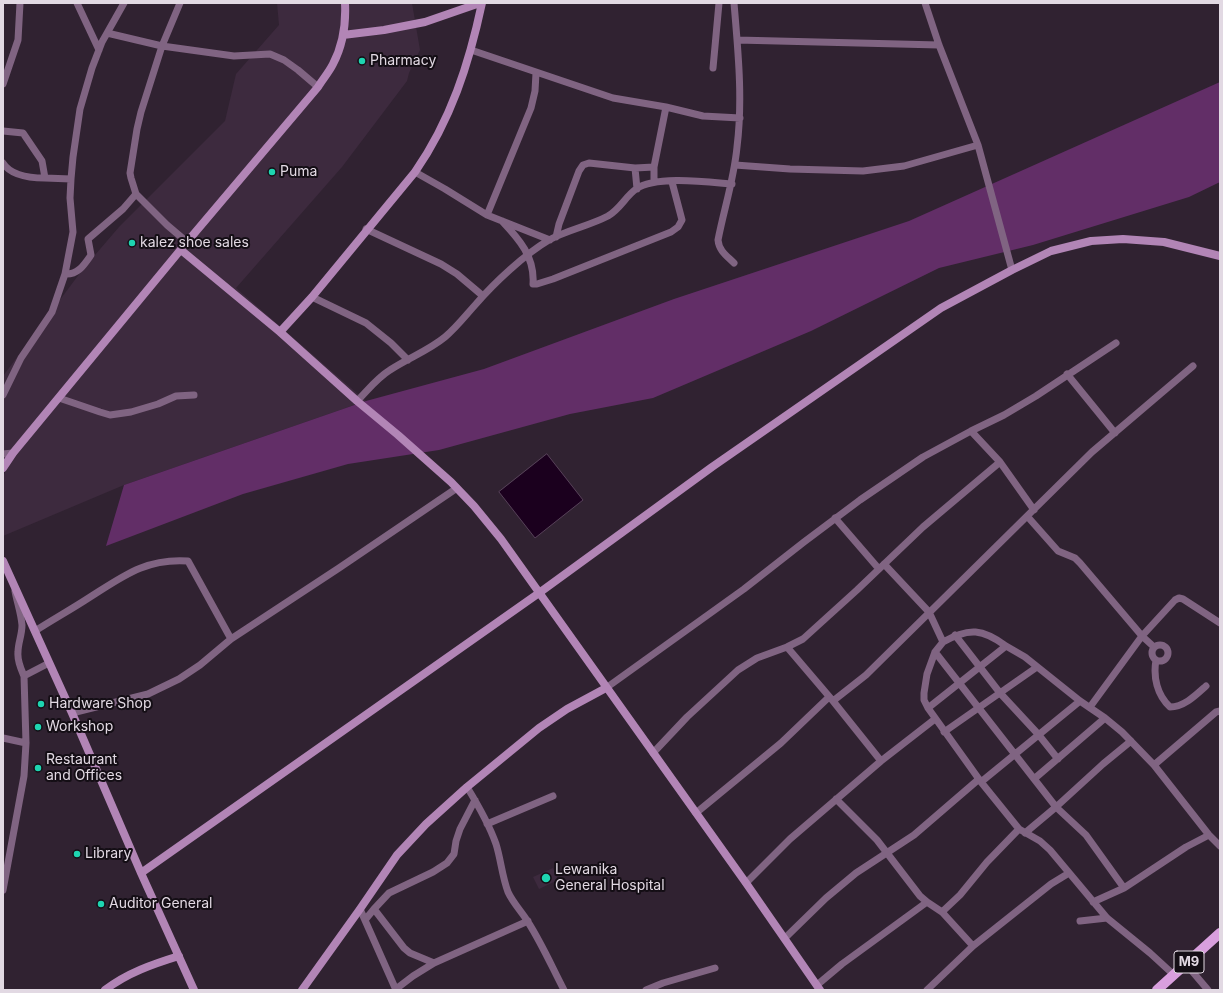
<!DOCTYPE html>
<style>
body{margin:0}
#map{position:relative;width:1223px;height:993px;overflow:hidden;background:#302231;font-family:Inter,sans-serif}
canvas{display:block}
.frame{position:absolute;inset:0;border:4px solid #e2d9e3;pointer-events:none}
</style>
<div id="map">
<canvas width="1223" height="993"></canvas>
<div class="frame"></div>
</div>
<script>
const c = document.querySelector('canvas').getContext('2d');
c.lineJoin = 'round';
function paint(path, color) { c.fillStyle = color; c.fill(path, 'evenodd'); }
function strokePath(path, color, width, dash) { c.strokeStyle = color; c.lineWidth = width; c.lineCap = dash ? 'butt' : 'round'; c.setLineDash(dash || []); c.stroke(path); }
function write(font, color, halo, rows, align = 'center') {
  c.font = font + ' Inter,sans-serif'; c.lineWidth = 4; c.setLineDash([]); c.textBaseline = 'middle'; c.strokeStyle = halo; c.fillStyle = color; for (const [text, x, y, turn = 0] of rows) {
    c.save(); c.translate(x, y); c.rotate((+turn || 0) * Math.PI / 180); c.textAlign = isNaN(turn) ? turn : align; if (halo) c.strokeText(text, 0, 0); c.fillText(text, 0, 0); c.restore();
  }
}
const built = new Path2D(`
 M277 3H412L420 50 409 73 407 81 342 167 236 288 366 401 124 485 3 536V477L10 459 3 460V376L83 269 119 227 225 121 236 74 279 25Z
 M553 868 558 880 539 889 533 877Z`);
const green = new Path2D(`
 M1220 82V182L1189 197 1033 245 939 268 811 331 653 398 570 414 439 450 348 464 243 494 106 546 124 485 366 401 484 369 674 299 909 221Z`);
const water = new Path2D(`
 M547 454 583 500 535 538 499 492Z`);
const street = new Path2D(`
 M77 3 99 50
 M180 3 162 46 141 112 137 129 130 173 131 178 136 194 167 225 187 242
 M734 3C738 51 743 99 737 147 734 179 724 209 718 240 719 251 727 256 734 263
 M925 3 939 45 978 145 1012 270
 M107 33 162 46 234 56 270 54 284 60 298 70 318 87
 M737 40 939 45
 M471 50 613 98 666 107 703 116 740 118
 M713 68 719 3
 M3 84 18 40 20 3
 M3 131 23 133 42 161 45 178 71 179
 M3 163C11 176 31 178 45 178
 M735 165 790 169 863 171 904 166 978 145
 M635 168 637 189
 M415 172 445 189 487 215 550 240
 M654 182V167L666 107
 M487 215 531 108 535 91 536 73
 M502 221C519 239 535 257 533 284H537L553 279 671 232 678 227 682 220 672 182
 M366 229 441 264 457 274 483 296
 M556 237 559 224 579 171 583 165 589 163 635 168 654 167
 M65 274C78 275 84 265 91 255L88 239 123 209 136 194
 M312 297 366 323 391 343 408 360
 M1067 374 1115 433
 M3 395 21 358 52 312 65 274 73 232 70 198 71 179 73 157 80 109 92 68 102 42 124 3
 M59 398 100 412 110 415 131 412 158 404 176 396 194 395
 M357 401C368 390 377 378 390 370 408 358 428 351 445 337 456 328 466 315 476 304 494 283 525 254 549 240 567 230 589 226 608 216 621 208 625 197 636 189 656 175 708 182 732 184
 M971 431 1000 462 1034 510
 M3 454 13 453
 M1027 516 1058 551 1075 558 1080 563 1142 636 1090 707
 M835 518 879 569
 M884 564 929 612 943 642 935 652 927 674 924 693V700L928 708 981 782 1019 829 1040 841 1050 850 1107 918 1150 953 1174 975
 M15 591C17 602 21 613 22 625 22 635 18 643 18 652 17 661 21 669 24 676
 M35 631C52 620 70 610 87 599 122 577 145 558 188 561L231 639
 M955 635 1000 693 1038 734 1058 759
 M943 642C969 627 983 629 1006 646
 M1152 653a8 8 0 1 1 16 0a8 8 0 1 1-16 0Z
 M787 647 833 701 881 761
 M1154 647 1142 636 1175 600 1179 598 1183 599 1220 623
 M935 652 1056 807 1025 833
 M1156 660C1153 677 1157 695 1170 707 1184 707 1196 695 1206 686
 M606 688 744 589 804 542 860 500 923 457 971 431 1004 415 1036 396 1116 343
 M833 701 866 675 1092 452 1193 366
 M928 708 1006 646 1025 657 1080 701 1105 718 1122 732 1154 765 1209 835 1220 846
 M72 713 148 694 179 679 200 665 231 639 339 568 457 488
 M944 732 1037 667
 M3 738 26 743
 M653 753 687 717 738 670 757 658 787 647 803 639 857 590 923 527 1000 462
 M1154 765 1216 712 1220 711
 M1034 779 1105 718
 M981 782 1080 701
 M467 787C478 805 489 824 496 844 501 860 502 876 508 892 513 903 522 912 528 922 542 944 552 967 564 990
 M836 799 877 840 920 896 927 902 942 912 973 946
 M696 813 781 743 829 697
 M487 824 553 796
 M746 883 790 839 881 761 935 719
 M1124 888 1186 847 1209 835
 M3 890 24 776 26 743 24 676 49 663
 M1093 902 1124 888 1086 835 1056 807 1103 764 1131 741
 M360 909 396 990
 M374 909 389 893 433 872 447 863 454 854 456 841 460 829 475 800
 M942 912 960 895 987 862 1019 829
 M365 920 374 909 404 948 410 953 434 963
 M1080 921 1107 918
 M785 938 826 898 856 873 914 835 979 779
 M1186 964 1208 990
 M817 985 842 964 927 902
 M396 989 413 976 434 963 528 921
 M646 990 663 983 715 968
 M927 990 973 946 1051 884 1069 873`);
const secondary = new Path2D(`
 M343 35 384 30 425 22 480 3
 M181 250 280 332 357 401 398 435 451 482 474 506 501 539 746 883 820 990
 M280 332 312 297 415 172C451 120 469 64 482 3
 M3 468 13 453 187 242 318 87C323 79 329 72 333 64 343 45 346 23 345 3
 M3 561 72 713 141 873 194 990
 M141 873 539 593 712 467 941 308 1012 270 1051 251 1091 241 1123 239 1164 242 1220 256
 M105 990C127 973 153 964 179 956
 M302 990 360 909 397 855 426 824 467 787 539 728 567 709 606 688`);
const primary = new Path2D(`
 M1157 990 1220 933`);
const markers = [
 [362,61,4,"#1ed5b1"],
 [272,172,4,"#1ed5b1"],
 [132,243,4,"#1ed5b1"],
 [41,704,4,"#1ed5b1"],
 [38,727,4,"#1ed5b1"],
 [38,768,4,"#1ed5b1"],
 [77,854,4,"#1ed5b1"],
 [546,878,5,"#1ed5b1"],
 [101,904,4,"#1ed5b1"]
];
const shields = [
 [1189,962,30]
];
const shieldNames = [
 ["M9",1189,962]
];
const poiNames = [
 ["Pharmacy",370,61],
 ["Puma",280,172],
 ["kalez shoe sales",140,243],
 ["Hardware Shop",49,704],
 ["Workshop",46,727],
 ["Restaurant",46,760],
 ["and Offices",46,776],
 ["Library",85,854],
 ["Lewanika",555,870],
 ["General Hospital",555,886],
 ["Auditor General",109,904]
];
paint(built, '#3d2a3e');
paint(green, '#622e67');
paint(water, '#1b001e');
strokePath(water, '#574159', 1);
strokePath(street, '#806482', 7);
strokePath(secondary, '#b285b6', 8);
strokePath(primary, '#d99fde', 10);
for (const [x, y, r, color] of markers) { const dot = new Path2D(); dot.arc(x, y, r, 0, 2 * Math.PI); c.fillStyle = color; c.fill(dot); strokePath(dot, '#140e15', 1.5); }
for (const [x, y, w] of shields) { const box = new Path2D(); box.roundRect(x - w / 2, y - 11, w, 22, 3); c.fillStyle = '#140e15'; c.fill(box); strokePath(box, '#e2d9e3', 1); }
write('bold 13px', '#e2d9e3', null, shieldNames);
write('14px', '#e2d9e3', '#140e15', poiNames, 'left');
</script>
